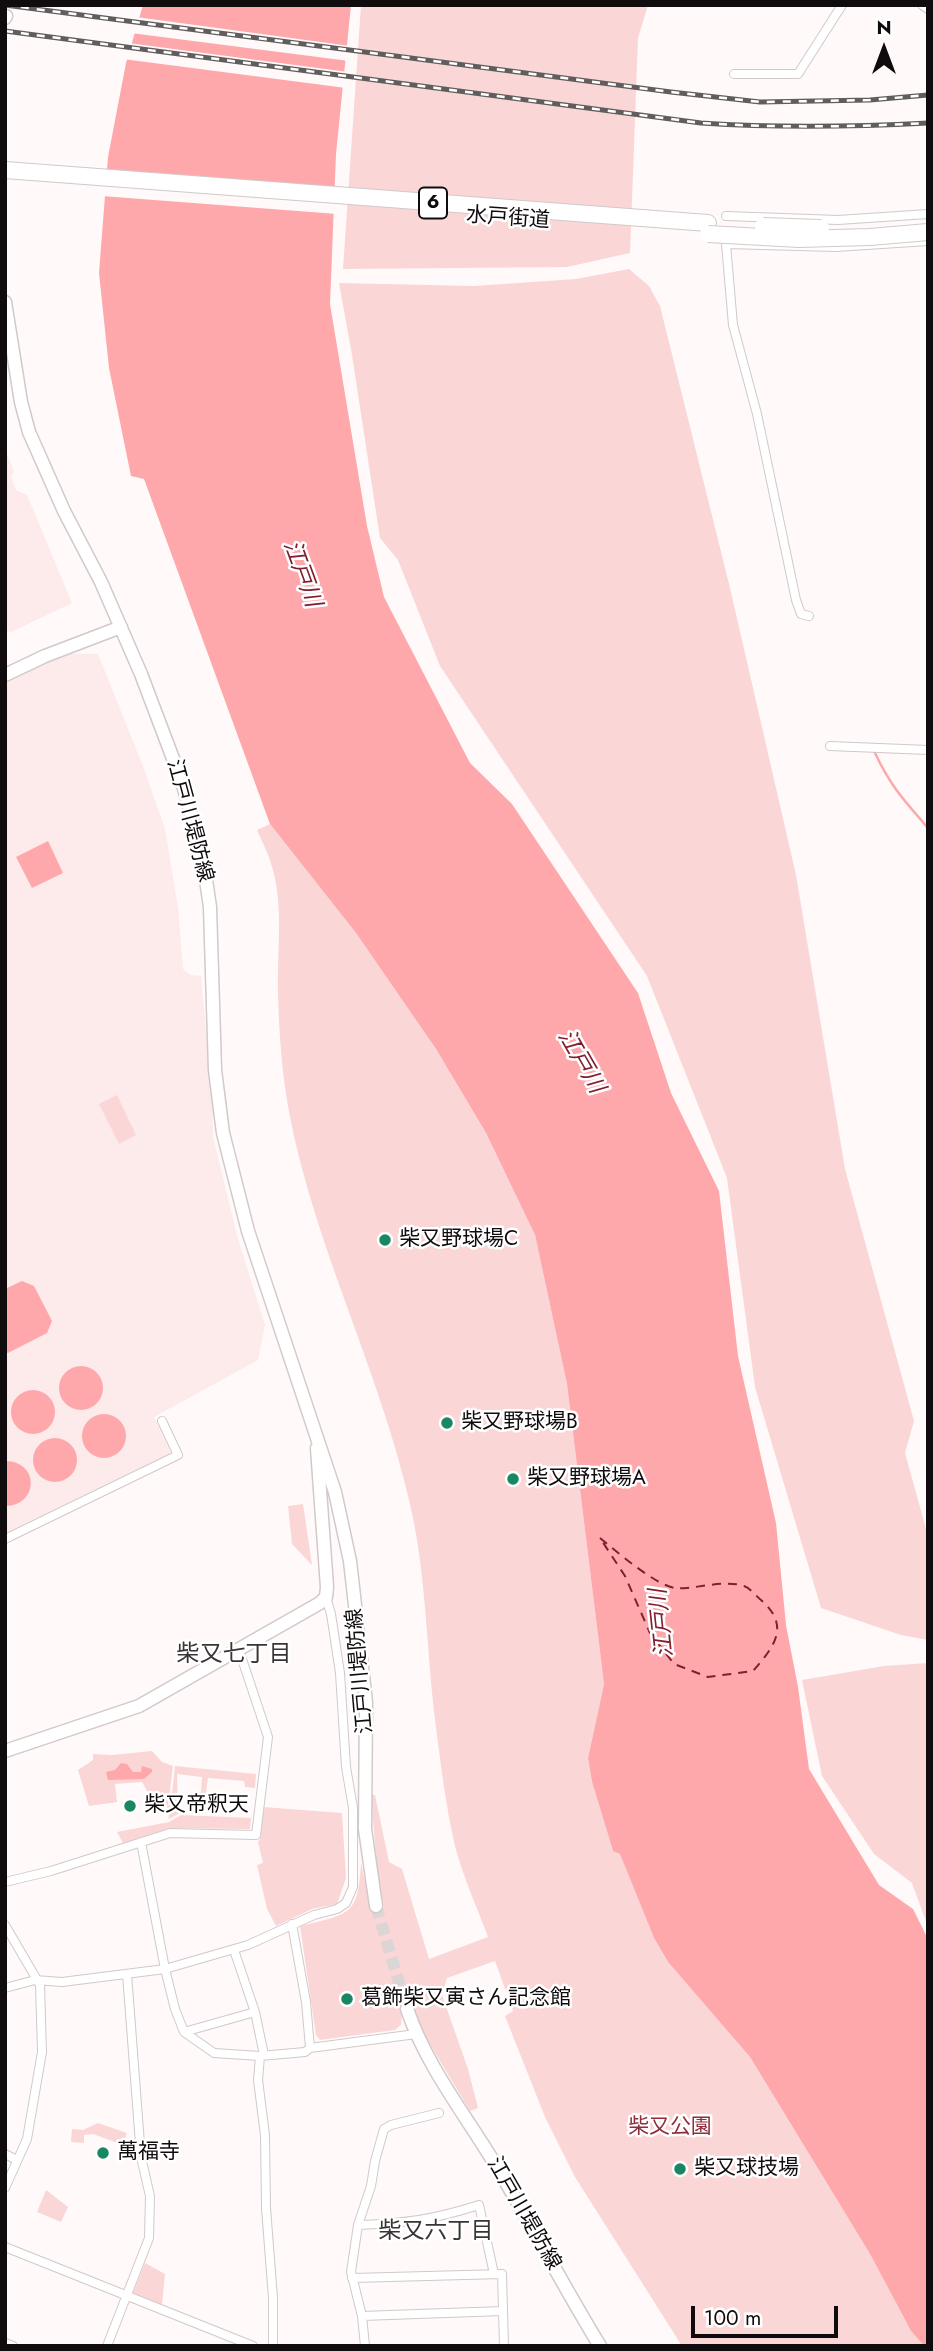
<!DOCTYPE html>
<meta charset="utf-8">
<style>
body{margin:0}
#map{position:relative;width:933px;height:2351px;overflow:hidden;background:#fff9f9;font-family:Jost,sans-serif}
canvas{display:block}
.frame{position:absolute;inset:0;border:7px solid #100c0d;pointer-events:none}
.north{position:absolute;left:849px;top:14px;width:70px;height:70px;-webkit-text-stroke:5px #fff;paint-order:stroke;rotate:0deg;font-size:19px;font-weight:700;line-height:28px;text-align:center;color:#100c0d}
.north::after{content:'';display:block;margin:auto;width:24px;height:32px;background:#100c0d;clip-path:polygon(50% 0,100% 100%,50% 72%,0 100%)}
.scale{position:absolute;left:691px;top:2306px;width:147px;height:32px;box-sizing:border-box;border:4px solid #100c0d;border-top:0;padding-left:9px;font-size:21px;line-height:24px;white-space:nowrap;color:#100c0d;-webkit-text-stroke:5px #fff;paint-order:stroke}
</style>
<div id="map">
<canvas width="933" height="2351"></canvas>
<div class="frame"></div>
<div class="north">N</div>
<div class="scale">100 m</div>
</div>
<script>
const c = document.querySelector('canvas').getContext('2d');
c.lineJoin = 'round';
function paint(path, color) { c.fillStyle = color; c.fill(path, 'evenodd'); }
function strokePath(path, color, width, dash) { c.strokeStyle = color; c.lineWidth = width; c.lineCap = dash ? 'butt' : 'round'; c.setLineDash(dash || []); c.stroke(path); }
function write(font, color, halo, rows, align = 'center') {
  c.font = font + ' Jost,"Noto Sans JP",sans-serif'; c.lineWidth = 5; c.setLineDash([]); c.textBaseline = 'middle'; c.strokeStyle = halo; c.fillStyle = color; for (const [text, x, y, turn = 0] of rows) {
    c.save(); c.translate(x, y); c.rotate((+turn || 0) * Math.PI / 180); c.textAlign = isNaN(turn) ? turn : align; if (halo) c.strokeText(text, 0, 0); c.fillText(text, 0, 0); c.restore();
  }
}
const built = new Path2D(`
 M5 448 14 472 11 477 16 490 27 495 72 603 11 632 5 631Z
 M72 654H98L143 766 165 829 178 908 183 969 190 975 201 976 213 1108V1137L238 1239 265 1325 258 1360 154 1417 171 1453 5 1533V683L46 663Z`);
const green = new Path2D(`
 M361 5H648L638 38 630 253 567 267 343 269Z
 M629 269 649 286 660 306 730 588 796 875 845 1169 914 1421 905 1453 928 1536V1640L901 1635 821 1608 755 1387 727 1178 647 976 440 666 398 560 380 538 352 355 339 283 474 286 576 279Z
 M270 824 356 933 436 1049 486 1133 535 1235 567 1384 604 1684 588 1758 592 1782 613 1851 620 1853 654 1938 668 1962 750 2057 870 2254 911 2331 924 2346H682L575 2177 545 2117 505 2016 513 2011 495 1961 447 1978 442 1995 468 2069 478 2108 470 2111 419 2026 402 2011 401 2025 395 2030 320 2040 316 2035 300 1926C349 1914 358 1917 361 1863L371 1910 384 1908 377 1869 371 1795H375L389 1862 402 1869 429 1959 488 1937C477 1907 463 1877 455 1846 446 1807 441 1767 436 1727 426 1651 427 1574 409 1500 379 1370 316 1249 290 1117 282 1076 279 1034 278 992 277 951 284 906 272 867 269 854 262 842 257 830Z
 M117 1095 136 1135 119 1144 99 1104Z
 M303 1504 312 1565 292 1544 288 1506Z
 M928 1663V1927L912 1883 874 1854 822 1776 802 1680 884 1666Z
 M152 1751 162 1762 173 1766 168 1805 160 1804 156 1797 151 1798 142 1782 115 1784 117 1802 89 1806 78 1770 93 1760V1754L112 1755Z
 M175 1766 256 1774 255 1788 245 1787 244 1781 208 1778 205 1799H190L191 1793 201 1792 202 1777 177 1774 178 1814 169 1819 167 1806 171 1804Z
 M263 1807 342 1813 346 1878 337 1904 312 1909 276 1926 267 1909 257 1865 263 1863 258 1842 260 1839Z
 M181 1815 251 1818 250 1829 169 1828 123 1843 117 1832 169 1822Z
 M98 2123 127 2133 123 2145 93 2134 84 2135V2143L71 2142 72 2129 83 2130Z
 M46 2190 68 2207 61 2222 37 2212Z
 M145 2263 165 2274 162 2305 133 2293Z`);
const water = new Path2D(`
 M143 5H351L336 154 330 304 367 526 384 597 470 763 512 804 638 993 671 1093 719 1191 738 1356 776 1523 786 1625 798 1687 809 1769 879 1885 913 1909 928 1939V2346H924L911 2331 870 2254 750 2057 668 1962 654 1938 620 1854 613 1851 592 1782 588 1758 604 1684 567 1384 535 1235 486 1133 436 1049 356 933 270 824 144 479 131 476 109 368 99 273 108 157 126 63Z
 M48 841 63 873 32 888 16 857Z
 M22 1281 34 1286 52 1321 47 1333 8 1353 5 1351V1289Z
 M59 1388a22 22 0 1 1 44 0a22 22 0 1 1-44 0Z
 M11 1412a22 22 0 1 1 44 0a22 22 0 1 1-44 0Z
 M82 1436a22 22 0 1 1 44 0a22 22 0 1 1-44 0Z
 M33 1460a22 22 0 1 1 44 0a22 22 0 1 1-44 0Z
 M5 1461C40 1461 39 1506 5 1506Z
 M121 1763 127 1764 133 1772H141L142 1766 152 1769V1772L144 1779 108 1780 106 1772 115 1770Z`);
const pier = new Path2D(`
 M136 17 350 46 349 61 131 33Z
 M128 43 348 72 346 88 123 59Z
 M104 169 338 187 337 214 102 196Z`);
const stream = new Path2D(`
 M875 753C891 787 904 800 928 828`);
const ferry = new Path2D(`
 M600 1538C616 1551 655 1585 675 1588 694 1590 722 1579 744 1586 750 1588 756 1596 761 1600 791 1626 774 1647 753 1671L708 1677 674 1664 650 1633 625 1576Z`);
const secondaryTunnel = new Path2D(`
 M376 1906 407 2009`);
const street = new Path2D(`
 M922 5 928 9
 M734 74H798L842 5
 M726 216 838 220 928 214
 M809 616 801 614 796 600 757 414 733 325 726 244 836 247 928 241
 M830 746 928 750
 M5 1539 178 1455 162 1421
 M141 1842 165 1969 175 2009 184 2032 214 2053 260 2056 305 2052 310 2048
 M5 1882 51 1871 170 1833 256 1835 268 1737 239 1650
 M292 1924 306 2002 310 2048 416 2034
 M5 1925 40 1985 42 2052 27 2139 5 2188
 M234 1950 255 2012 264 2055
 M5 1988 35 1980 62 1982 165 1969 248 1945 314 1915 337 1909 346 1903 353 1887V1808L346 1767 340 1673 331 1614 326 1597
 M184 2032 255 2012
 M260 2056 258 2080 265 2135 266 2208 273 2298V2346
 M5 2154 17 2160
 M358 2225C406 2223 432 2220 479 2205L494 2274
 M5 2247 253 2346
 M352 2278 502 2274 504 2346
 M362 2316 503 2311
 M5 2343 13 2346
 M107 2346 149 2238 150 2196 141 2157 127 1974
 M365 2346 362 2316 351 2272 358 2225 371 2186 375 2161 384 2129 391 2125 439 2113`);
const secondary = new Path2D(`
 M5 18 6 16
 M5 302 21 402 29 432 64 511 101 582 141 674 183 785 202 853 210 907 215 1070 223 1133 248 1231 335 1492 350 1561 366 1702 365 1829 376 1906
 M5 675 45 656 121 627
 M5 1751 139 1706 320 1603 326 1597 327 1587 317 1448
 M407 2009C426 2065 464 2113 495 2164 531 2223 563 2286 600 2346`);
const highway = new Path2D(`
 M5 170 708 223`);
const rail = new Path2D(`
 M5 5 671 92 760 102 870 100 928 95
 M5 31 701 123C777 128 852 127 928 123`);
const highwayBridge = new Path2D(`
 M763 226 821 228
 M708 234 799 239 870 237 928 232`);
const markers = [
 [385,1240,7,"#198764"],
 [447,1423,7,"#198764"],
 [513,1479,7,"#198764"],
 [130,1806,7,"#198764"],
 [347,1999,7,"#198764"],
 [103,2153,7,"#198764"],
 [680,2169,7,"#198764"]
];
const shields = [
 [433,203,28]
];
const shieldNames = [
 ["6",433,203]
];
const streetNames = [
 ["水戸街道",508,219,4],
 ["江戸川堤防線",189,821,75],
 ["江戸川堤防線",361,1671,-95],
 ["江戸川堤防線",523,2214,60]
];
const poiNames = [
 ["柴又野球場C",399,1240],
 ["柴又野球場B",461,1423],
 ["柴又野球場A",527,1479],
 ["柴又帝釈天",144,1806],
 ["葛飾柴又寅さん記念館",361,1999],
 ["萬福寺",117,2153],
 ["柴又球技場",694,2169]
];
const parkNames = [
 ["柴又公園",670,2128]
];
const waterNames = [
 ["江戸川",301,574,70],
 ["江戸川",580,1062,60],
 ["江戸川",663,1623,-96]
];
const neighbourhoodNames = [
 ["柴又七丁目",234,1655],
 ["柴又六丁目",436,2232]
];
paint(built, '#fdeaea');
paint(green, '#fbd6d7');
paint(water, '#fea8ac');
paint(pier, '#fff9f9');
strokePath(stream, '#fea8ac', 2.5);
strokePath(ferry, '#811e2f', 2, [9, 7]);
strokePath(secondaryTunnel, '#dbd5d6', 12, [12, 6]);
strokePath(street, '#d2c9c9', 10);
strokePath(secondary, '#d2c9c9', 15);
strokePath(highway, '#d2c9c9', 18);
strokePath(street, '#fff', 8);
strokePath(secondary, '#fff', 12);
strokePath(highway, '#fff', 16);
strokePath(rail, '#615d5d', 5);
strokePath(rail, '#fff', 2.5, [8]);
strokePath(highwayBridge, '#d2c9c9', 18, []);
strokePath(highwayBridge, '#fff', 16);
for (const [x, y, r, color] of markers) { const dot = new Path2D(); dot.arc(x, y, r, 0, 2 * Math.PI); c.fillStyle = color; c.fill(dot); strokePath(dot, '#fff', 2.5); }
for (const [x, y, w] of shields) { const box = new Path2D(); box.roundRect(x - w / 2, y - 15.5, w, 31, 5); c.fillStyle = '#fff'; c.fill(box); strokePath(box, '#100c0d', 2); }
write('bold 19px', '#100c0d', null, shieldNames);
write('21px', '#100c0d', '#fff', streetNames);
write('21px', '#100c0d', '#fff', poiNames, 'left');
write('21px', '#902d3b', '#fff', parkNames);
write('italic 23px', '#811e2f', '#fff', waterNames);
write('23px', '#3b3434', '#fff', neighbourhoodNames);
</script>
